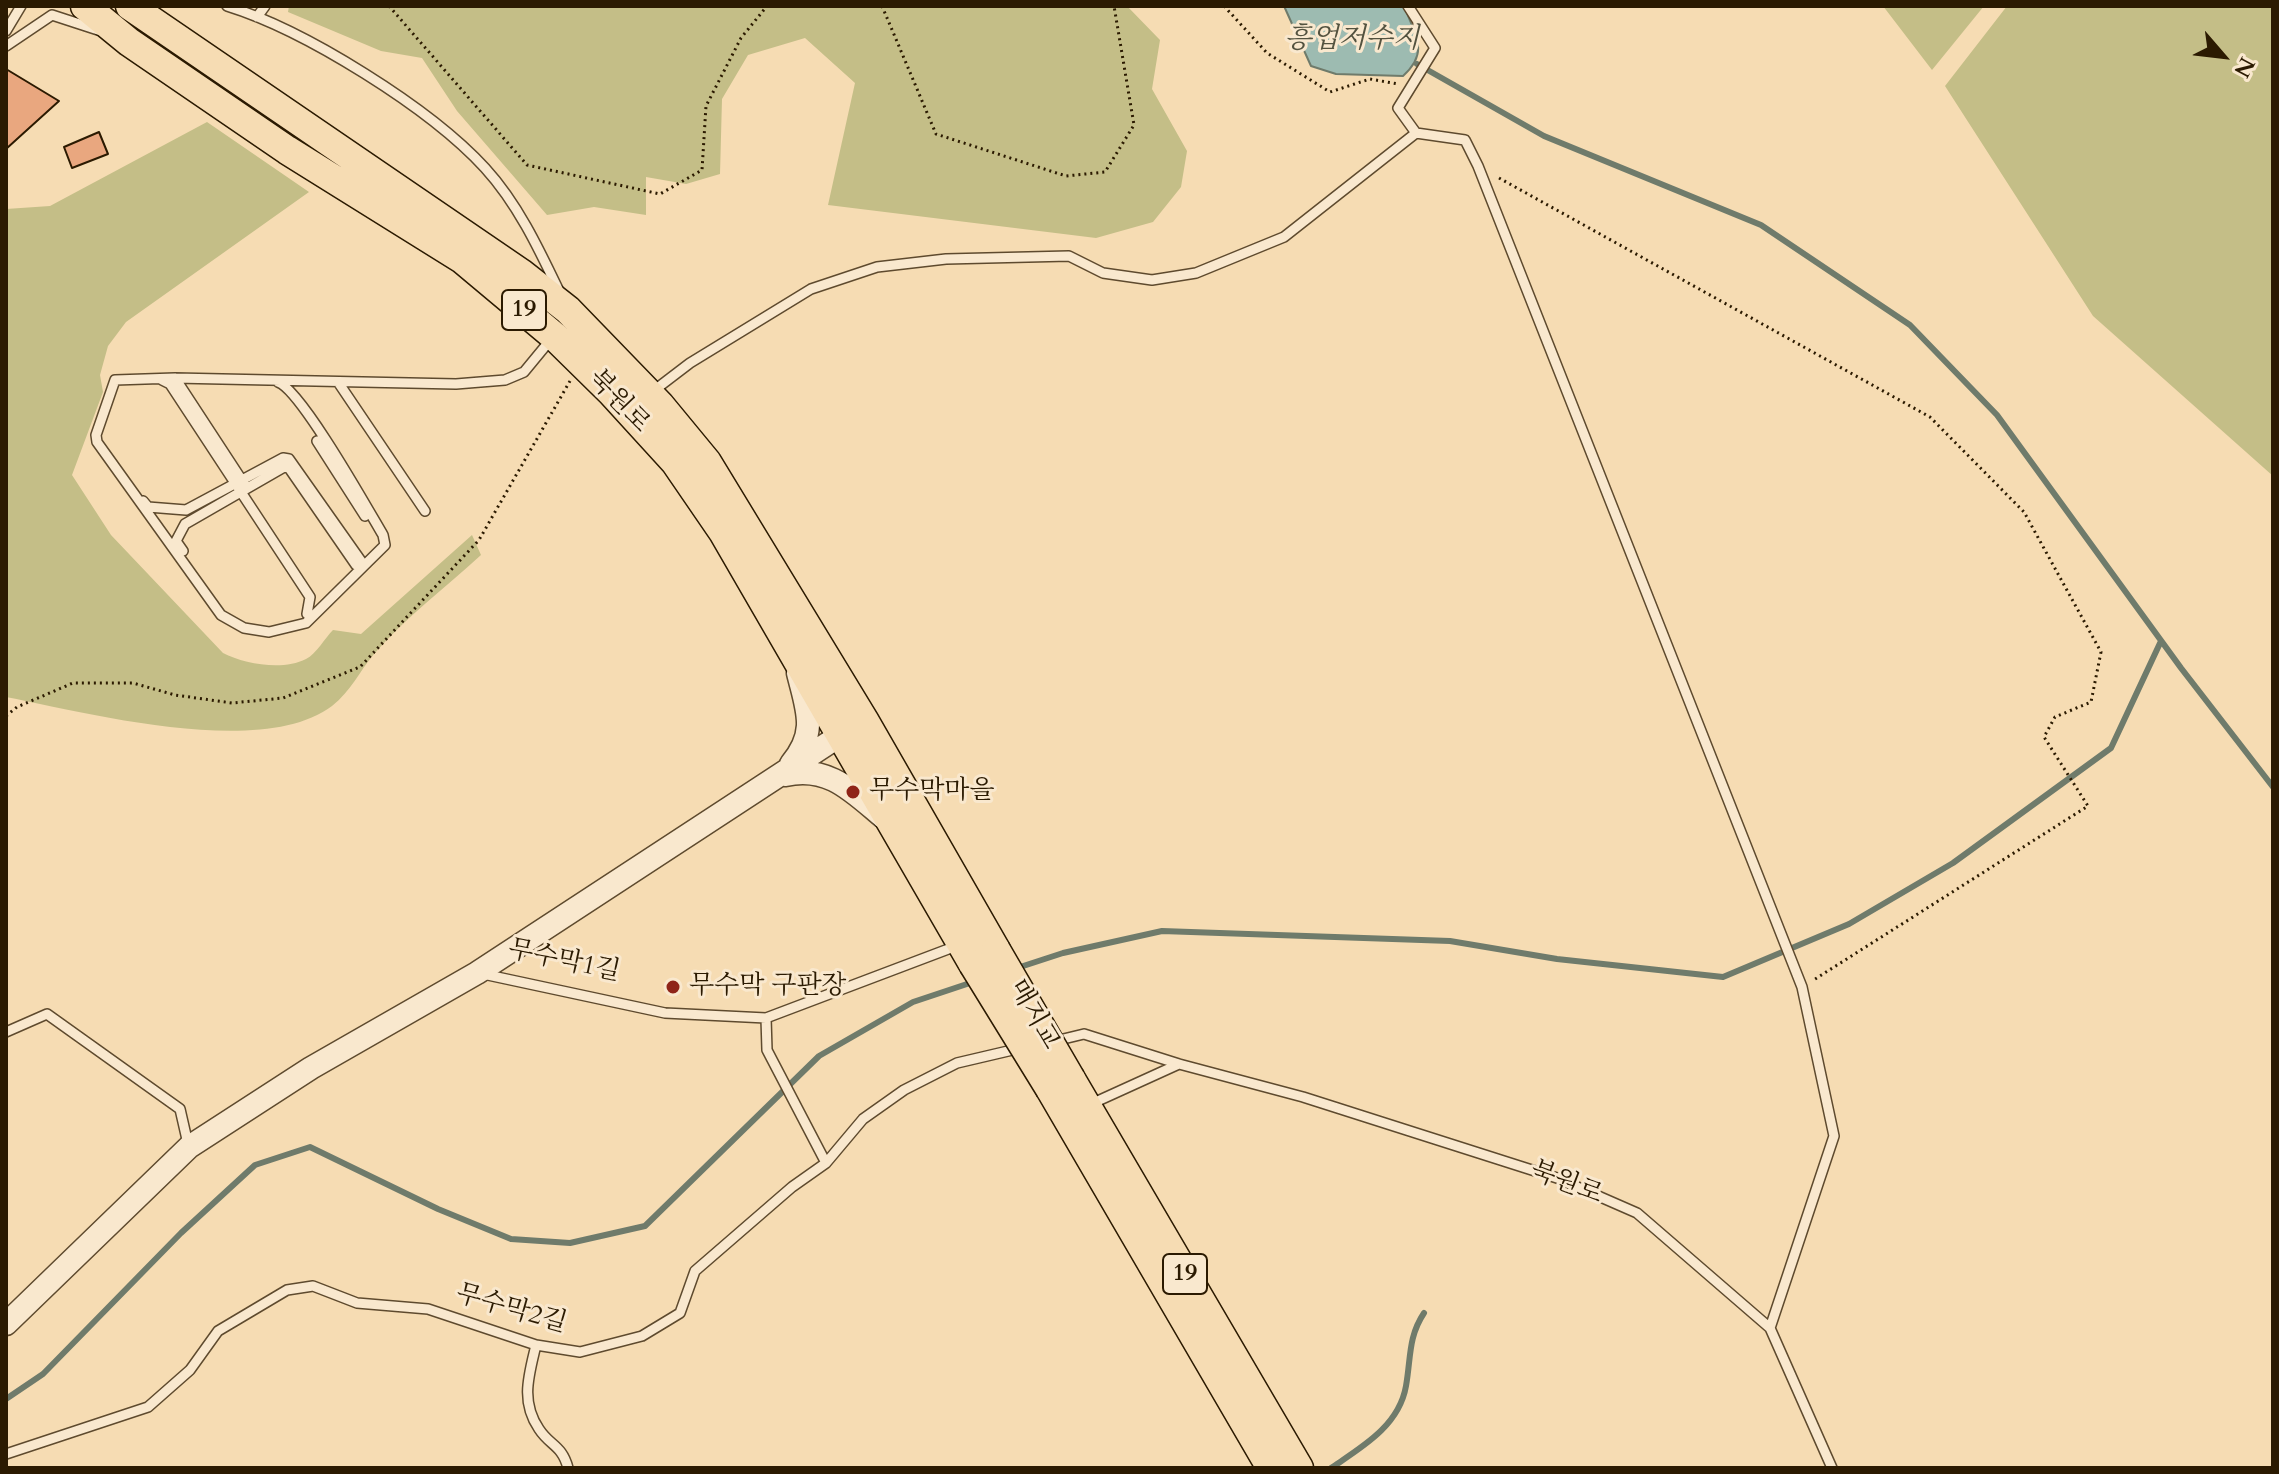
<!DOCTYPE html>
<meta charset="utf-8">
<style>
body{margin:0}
#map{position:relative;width:2279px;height:1474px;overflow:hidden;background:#f6dcb3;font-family:Cardo,serif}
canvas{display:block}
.frame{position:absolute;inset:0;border:8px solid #2b1a01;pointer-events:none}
.north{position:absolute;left:2183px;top:16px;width:80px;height:80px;-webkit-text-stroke:6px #f9e8ce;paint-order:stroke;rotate:118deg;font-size:22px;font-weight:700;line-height:32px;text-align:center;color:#2b1a01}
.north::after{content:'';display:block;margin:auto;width:28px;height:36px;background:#2b1a01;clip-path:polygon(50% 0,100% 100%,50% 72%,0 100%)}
</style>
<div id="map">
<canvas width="2279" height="1474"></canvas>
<div class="frame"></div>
<div class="north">N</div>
</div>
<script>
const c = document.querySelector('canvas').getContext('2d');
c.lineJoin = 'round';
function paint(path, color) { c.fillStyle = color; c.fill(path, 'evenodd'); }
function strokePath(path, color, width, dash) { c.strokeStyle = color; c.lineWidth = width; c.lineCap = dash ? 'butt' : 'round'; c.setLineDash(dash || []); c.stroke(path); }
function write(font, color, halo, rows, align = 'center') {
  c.font = font + ' Cardo,"Noto Serif KR",serif'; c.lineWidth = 6; c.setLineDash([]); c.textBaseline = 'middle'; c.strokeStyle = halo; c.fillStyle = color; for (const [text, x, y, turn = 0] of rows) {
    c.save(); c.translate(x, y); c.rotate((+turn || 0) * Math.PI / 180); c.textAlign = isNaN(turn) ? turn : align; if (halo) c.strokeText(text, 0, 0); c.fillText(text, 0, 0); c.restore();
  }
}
const green = new Path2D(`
 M289 6H1127L1160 40 1152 89 1187 151 1181 187 1153 222 1096 238 828 205 855 83 805 38 748 55 722 99 720 174 686 184 646 177V215L594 207 547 215 457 111 422 58 381 51 288 12Z
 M1883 6H1984L1932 70Z
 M2007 6H2273V476L2093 316 1945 86Z
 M207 122 309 192 126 322 108 346 100 375 103 392 72 475 111 535 223 653C244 664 283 671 306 659 316 654 325 638 333 630L361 634 472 535 481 555C446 587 405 618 374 654 359 672 351 691 332 706 262 759 88 713 6 697V209L50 206Z`);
const water = new Path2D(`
 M1284 6H1404C1415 35 1430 52 1403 76L1336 74 1311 66Z`);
const stream = new Path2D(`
 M1417 64 1544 136 1761 225 1910 325 1997 415 2181 668 2273 787
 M1014 969 1063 953 1162 931 1450 941 1557 959 1723 977 1849 924 1953 863 2111 748 2161 641
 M6 1399 43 1374 181 1233 255 1165 310 1147 438 1209 511 1239 570 1243 645 1226 819 1056 913 1002 973 982
 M1331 1468C1362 1447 1399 1426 1406 1386 1411 1358 1408 1337 1424 1313`);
const building = new Path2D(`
 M6 69 59 101 6 149Z
 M99 132 108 154 72 168 64 147Z`);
const path = new Path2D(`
 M389 6 527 165 660 194 702 170 706 106 741 38 767 6
 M882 6 936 134 1066 176 1105 172 1134 125 1114 6
 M1224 6 1267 53 1330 92 1370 79 1398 84
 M1499 178 1930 417 2024 512 2101 652 2091 702 2055 717 2044 737 2088 806 1812 981
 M6 716 17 707 73 683H133L175 695 232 703 283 698 360 667 479 540 570 381`);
const service = new Path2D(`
 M227 6C305 30 430 108 485 168 517 203 538 247 558 289
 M1408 6 1435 48 1398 108 1416 133 1465 140 1478 166 1802 987 1834 1136 1770 1328
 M257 17 265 6
 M6 31 21 6
 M6 46 52 15 98 30
 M175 378 245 485
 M162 380 170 384 310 597 307 614
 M278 382C301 390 367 508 383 535L385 545 306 623 269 632 244 628 221 615 97 442 96 435 115 380 175 378 456 384 505 380 524 372 552 338
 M338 382 425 511
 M652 392 690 363 811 289 877 267 946 259 1069 256 1103 273 1152 280 1196 273 1284 237 1416 133
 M317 441 365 516
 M143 501 148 507 186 510 283 458 289 459 361 561
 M183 551 176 541 185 524 284 467 289 468 356 565
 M483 974 665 1013 766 1018 959 945
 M766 1018 767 1050 826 1163
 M6 1032 47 1014 180 1109 188 1144
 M1055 1041 1084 1034 1179 1064 1303 1097 1557 1178 1637 1213 1770 1328 1832 1468
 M1091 1104 1179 1064
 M536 1345C529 1375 520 1401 539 1429 550 1446 562 1445 568 1468
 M6 1454 148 1407 190 1370 218 1331 287 1290 313 1286 357 1303 428 1309 536 1345 580 1352 642 1336 680 1313 695 1271 792 1187 826 1163 863 1119 904 1090 957 1063 1021 1048`);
const tertiary = new Path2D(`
 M791 764C818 732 807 710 798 673
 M785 775C828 765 852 791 883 817
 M6 1324 189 1147 311 1068 477 973 853 727`);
const primary = new Path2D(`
 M85 6 129 42 287 150 462 259 554 336 612 393 675 462 723 532 973 964
 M130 6 521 273 568 310 660 405 707 462 864 720 996 950
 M1071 1079 1299 1468
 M1050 1089 1271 1468`);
const primaryBridge = new Path2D(`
 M996 950 1071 1079
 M973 964 1050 1089`);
const markers = [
 [853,792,8,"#8f2418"],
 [673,987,8,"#8f2418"]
];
const shields = [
 [524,310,44],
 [1185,1274,44]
];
const shieldNames = [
 ["19",524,310],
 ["19",1185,1274]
];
const streetNames = [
 ["북원로",618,402,46],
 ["무수막1길",564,962,12],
 ["매지교",1033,1015,60],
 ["북원로",1566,1184,21],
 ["무수막2길",511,1310,16]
];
const poiNames = [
 ["무수막마을",869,792],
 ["무수막 구판장",689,987]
];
const waterNames = [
 ["흥업저수지",1352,41]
];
paint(green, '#c4be87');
paint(water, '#9dbbb1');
strokePath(water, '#6f7b6b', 2);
strokePath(stream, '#6f7b6b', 6);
paint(building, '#e9a77f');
strokePath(building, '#2b1a01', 2);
strokePath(service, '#5e4a2e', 12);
strokePath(tertiary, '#5e4a2e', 25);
strokePath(primary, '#2b1a01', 31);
strokePath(path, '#2b1a01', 3, [2, 4]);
strokePath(service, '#f9e8ce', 9);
strokePath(tertiary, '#f9e8ce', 22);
strokePath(primary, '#f6dcb3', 28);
strokePath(primaryBridge, '#2b1a01', 31, []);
strokePath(primaryBridge, '#f6dcb3', 28);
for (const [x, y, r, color] of markers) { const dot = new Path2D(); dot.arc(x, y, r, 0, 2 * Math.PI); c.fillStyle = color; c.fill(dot); strokePath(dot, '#f9e8ce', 3); }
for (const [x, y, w] of shields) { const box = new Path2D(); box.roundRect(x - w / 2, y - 20, w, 40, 6); c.fillStyle = '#f9e8ce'; c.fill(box); strokePath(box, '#2b1a01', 2); }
write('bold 24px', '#2b1a01', null, shieldNames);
write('26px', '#2b1a01', '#f9e8ce', streetNames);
write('26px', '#2b1a01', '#f9e8ce', poiNames, 'left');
write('italic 28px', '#53523f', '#f9e8ce', waterNames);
</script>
